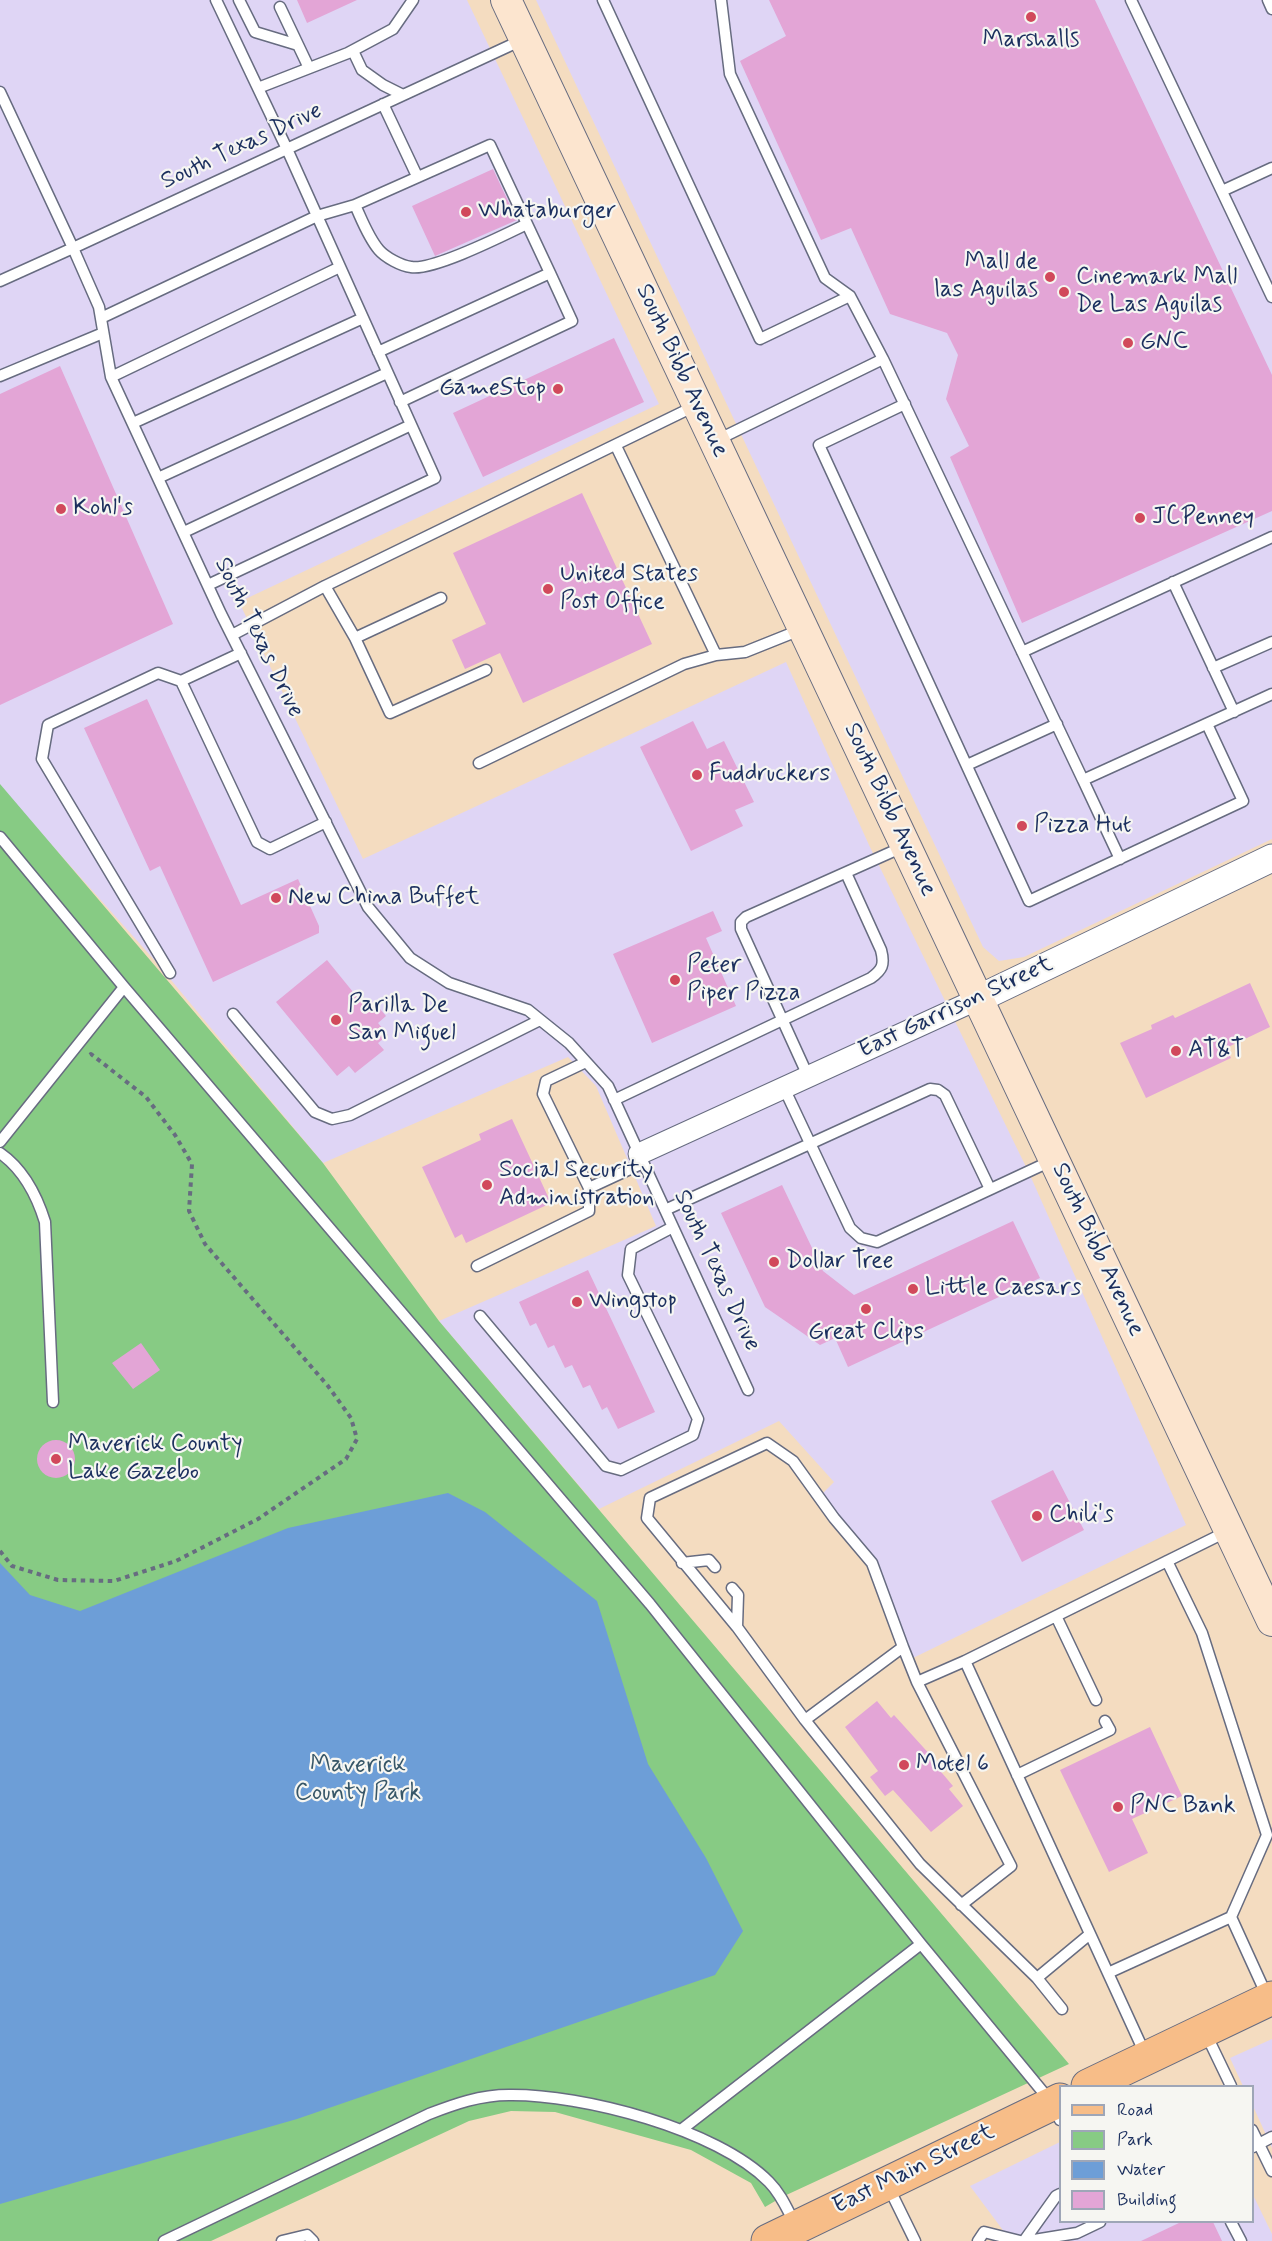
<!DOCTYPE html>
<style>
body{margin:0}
#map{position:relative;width:1272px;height:2241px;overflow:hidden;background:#f4dcc0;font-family:Mynerve,sans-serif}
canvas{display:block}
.legend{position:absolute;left:1059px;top:2085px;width:195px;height:138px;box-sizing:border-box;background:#f6f6f2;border:2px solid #9ea6b7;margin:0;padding:8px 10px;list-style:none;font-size:18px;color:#1b2f5e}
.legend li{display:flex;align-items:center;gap:12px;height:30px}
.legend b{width:30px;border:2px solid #9ea6b7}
</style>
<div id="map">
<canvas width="1272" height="2241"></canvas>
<ul class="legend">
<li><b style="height:8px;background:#f7bd88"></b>Road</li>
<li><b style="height:16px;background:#87cb84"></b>Park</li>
<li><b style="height:16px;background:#6d9ed7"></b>Water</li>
<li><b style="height:16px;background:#e3a5d6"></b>Building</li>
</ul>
</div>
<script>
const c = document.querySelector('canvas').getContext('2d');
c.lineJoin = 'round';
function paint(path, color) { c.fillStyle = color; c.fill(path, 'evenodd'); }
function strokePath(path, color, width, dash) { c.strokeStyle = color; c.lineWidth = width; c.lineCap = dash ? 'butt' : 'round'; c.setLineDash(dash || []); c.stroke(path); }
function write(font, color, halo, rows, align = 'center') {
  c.font = font + ' Mynerve,sans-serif'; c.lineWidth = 4.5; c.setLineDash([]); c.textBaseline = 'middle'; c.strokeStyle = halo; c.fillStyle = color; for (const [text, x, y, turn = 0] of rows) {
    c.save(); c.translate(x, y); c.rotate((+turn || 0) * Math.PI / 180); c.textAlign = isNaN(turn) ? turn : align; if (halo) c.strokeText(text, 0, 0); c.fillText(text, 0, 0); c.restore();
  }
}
const built = new Path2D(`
 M0 0H467L659 404 239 602 363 859 786 662 869 845 1029 1173 1186 1525 913 1658 864 1551 821 1495 834 1482 779 1421 599 1509 439 1321 656 1226 596 1086 568 1057 323 1163 156 962 0 787Z
 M536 0H1272V839L1024 957 999 961 983 947Z
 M1272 2039V2148L1253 2106 1252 2086H1243L1230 2058Z
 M1060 2142V2222H1252L1253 2195 1272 2234V2241H1011L970 2186Z`);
const green = new Path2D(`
 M0 784 323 1163 439 1321 1069 2064 782 2197 765 2207 751 2183 691 2150 555 2112 511 2111 469 2121 211 2241H0Z`);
const water = new Path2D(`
 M448 1493 485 1512 597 1601 648 1764 706 1858 743 1931 715 1975 297 2119 0 2204V1563L30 1595 80 1611 288 1528Z`);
const building = new Path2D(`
 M297 0H357L307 23Z
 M769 0H1095L1272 375V511L1022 623 950 457 969 446 946 399 958 355 947 333 890 314 851 228 821 240 740 61 786 36Z
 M493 169 517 220 435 256 412 206Z
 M614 338 644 402 483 477 453 413Z
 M60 366 173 624 0 705V394Z
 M582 493 652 644 523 703 500 653 465 669 452 640 486 624 453 553Z
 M147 699 241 905 298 879 319 926V933L213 982 160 866 150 871 84 728Z
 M693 721 707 749 724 741 754 802 735 810 743 826 691 851 640 747Z
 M713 911 722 931 706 938 736 1006 652 1043 613 954Z
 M327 960 366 1008 374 1002 386 1016 378 1023 388 1035 378 1043 384 1050 355 1073 349 1066 337 1076 276 1002Z
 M1250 983 1270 1027 1226 1048 1231 1058 1146 1098 1120 1043 1152 1029 1151 1025 1173 1015 1175 1018Z
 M512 1119 551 1203 466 1243 462 1234 455 1238 422 1167 481 1140 479 1134Z
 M782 1185 823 1271 854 1295 1013 1221 1040 1278 848 1367 835 1338 820 1345 765 1307 721 1213Z
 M588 1270 655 1412 618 1429 607 1407 602 1410 590 1385 583 1388 572 1365 565 1368 554 1345 548 1348 536 1323 530 1326 519 1302Z
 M141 1343 160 1370 133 1389 112 1363Z
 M37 1459a19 19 0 1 1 38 0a19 19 0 1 1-38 0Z
 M1053 1470 1084 1530 1022 1562 991 1501Z
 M877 1701 891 1718 894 1715 933 1758 931 1760 953 1786 949 1789 963 1806 931 1832 893 1790 885 1796 870 1777 878 1771 845 1727Z
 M1150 1727 1182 1796 1132 1819 1148 1853 1109 1872 1060 1770Z
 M1181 2222H1213L1222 2241H1141Z`);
const path = new Path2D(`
 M0 1551 12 1566 58 1580 114 1581 176 1561 258 1519 346 1459 357 1439 351 1418 328 1386 205 1244 189 1211 192 1164 175 1135 146 1097 91 1054 88 1056`);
const service = new Path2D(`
 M239 0 255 32 298 45
 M603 0 760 339 850 296
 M721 0 730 74 825 278 850 296 883 359 1083 780 1272 694
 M1131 0 1272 297
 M1268 0 1272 9
 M280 7 309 68
 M522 40 73 248 99 307 111 377 221 614 368 907 410 958 449 983 528 1010 569 1043 608 1086 748 1390
 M353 51 362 70 383 85 403 95
 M258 88 348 53 393 29 413 0
 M0 92 73 248 0 281
 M383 104 417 176
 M1222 191 1272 168
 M355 205C362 220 368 237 379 250 385 257 401 266 411 267 433 271 504 235 527 224
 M101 318 317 216 355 205 490 145 550 273
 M378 352 550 273 572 321 400 402
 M0 376 103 333
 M111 377 340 267
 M905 404 819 445 1029 901 1243 801 1207 724
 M133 423 363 318
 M715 441 883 359
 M616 446 716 655
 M158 478 387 373
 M184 532 411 425
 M1173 582 1234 712
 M208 585 435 478 287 149 216 0
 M325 586 355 638 441 598
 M232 635 325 586 697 405
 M355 638 390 713 486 670
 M1022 652 1272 537
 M1213 668 1272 642
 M181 681 257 842 270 849 326 822
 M479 763 684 664 716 655 745 652 800 630
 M967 765 1057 724
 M1083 780 1120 859
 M0 837 124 987 650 1604 921 1944 1052 2103 1060 2120
 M170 973 42 759 48 725 158 673 181 681 241 653
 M233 1014 315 1112 332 1119 350 1115 540 1020
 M586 1062 546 1081 543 1094 589 1188
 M808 1076 741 929V922L746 917 905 846
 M784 1088 850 1228 861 1238 877 1242 1051 1161
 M614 1100 871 978C882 970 885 965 881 950L846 873
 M0 1142 124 987
 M0 1153C23 1169 37 1196 45 1222L53 1402
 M665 1210 930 1089 938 1090 945 1095 990 1189
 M477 1266 589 1211V1188L643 1163
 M480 1316 606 1466 621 1470 693 1435 698 1419 628 1275 631 1249 673 1227
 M682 1563 709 1560 715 1567
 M732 1588 738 1595 737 1627
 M1056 1616 1096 1700
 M917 1682 965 1661
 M805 1720 737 1627 647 1518 650 1498 767 1443 793 1461 834 1518 872 1563 903 1647
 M1017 1775 1110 1730 1105 1721
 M961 1905 1011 1866 917 1682 903 1647 805 1720 920 1864 1037 1978 1062 2009
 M1231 1917 1267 1996
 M1108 1973 1231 1917 1267 1835 1202 1633 1167 1561
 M1037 1978 1090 1934
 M1206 2034 1231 2086
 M1146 2056 965 1661 1226 1532
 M681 2130 921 1944
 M1252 2130 1272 2171
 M1253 2147 1272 2137
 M888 2186 915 2241
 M1231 2222 1241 2241
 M164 2241 429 2114C455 2104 480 2095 509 2095 582 2094 717 2129 769 2182 781 2194 787 2209 795 2224
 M282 2241 307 2235 313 2241
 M978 2241 984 2232 1020 2241
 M1024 2241 1056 2196 1060 2194
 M1028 2241 1077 2233 1100 2222`);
const minor = new Path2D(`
 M639 1154 978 999`);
const tertiary = new Path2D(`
 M978 999 1272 858`);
const secondary = new Path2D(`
 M506 0 1272 1621`);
const primary = new Path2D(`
 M1088 2086 1272 1998
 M768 2241 1060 2100`);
const markers = [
 [1031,17,6,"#d1495b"],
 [466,212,6,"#d1495b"],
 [1050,277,6,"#d1495b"],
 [1064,292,6,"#d1495b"],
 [1128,343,6,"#d1495b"],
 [558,389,6,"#d1495b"],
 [61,509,6,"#d1495b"],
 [1140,518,6,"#d1495b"],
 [548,589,6,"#d1495b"],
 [697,775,6,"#d1495b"],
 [1022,826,6,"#d1495b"],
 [276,898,6,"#d1495b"],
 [675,980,6,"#d1495b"],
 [336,1020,6,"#d1495b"],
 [1176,1051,6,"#d1495b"],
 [487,1185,6,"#d1495b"],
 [774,1262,6,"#d1495b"],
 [913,1289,6,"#d1495b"],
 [577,1302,6,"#d1495b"],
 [866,1309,6,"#d1495b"],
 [56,1459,6,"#d1495b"],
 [1037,1516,6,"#d1495b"],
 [904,1765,6,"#d1495b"],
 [1118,1807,6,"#d1495b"]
];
const poiNames = [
 ["Marshalls",1031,41,"center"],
 ["Whataburger",478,212],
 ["Mall de",1038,263,"right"],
 ["las Aguilas",1038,291,"right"],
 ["Cinemark Mall",1076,278],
 ["De Las Aguilas",1076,306],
 ["GNC",1140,343],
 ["GameStop",546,389,"right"],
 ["Kohl's",73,509],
 ["JCPenney",1152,518],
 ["United States",560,575],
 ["Post Office",560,603],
 ["Fuddruckers",709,775],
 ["Pizza Hut",1034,826],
 ["New China Buffet",288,898],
 ["Peter",687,966],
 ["Piper Pizza",687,994],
 ["Parilla De",348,1006],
 ["San Miguel",348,1034],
 ["AT&T",1188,1051],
 ["Social Security",499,1171],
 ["Administration",499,1199],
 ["Dollar Tree",786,1262],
 ["Little Caesars",925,1289],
 ["Wingstop",589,1302],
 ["Great Clips",866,1333,"center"],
 ["Maverick County",68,1445],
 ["Lake Gazebo",68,1473],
 ["Chili's",1049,1516],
 ["Motel 6",916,1765],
 ["PNC Bank",1130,1807]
];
const streetNames = [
 ["South Texas Drive",242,147,-25],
 ["South Bibb Avenue",681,371,65],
 ["South Texas Drive",258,638,64],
 ["South Bibb Avenue",889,810,65],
 ["East Garrison Street",956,1008,-25],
 ["South Bibb Avenue",1097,1250,65],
 ["South Texas Drive",716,1271,65],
 ["East Main Street",914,2170,-26]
];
const parkNames = [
 ["Maverick",358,1766],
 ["County Park",358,1794]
];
paint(built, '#dfd5f5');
paint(green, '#87cb84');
paint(water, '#6d9ed7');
paint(building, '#e3a5d6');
strokePath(service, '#676c80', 13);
strokePath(minor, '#676c80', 23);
strokePath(tertiary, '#676c80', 29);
strokePath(secondary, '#676c80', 32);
strokePath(primary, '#676c80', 35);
strokePath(path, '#676c80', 4, [4.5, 4.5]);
strokePath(service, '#fff', 10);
strokePath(minor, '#fff', 21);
strokePath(tertiary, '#fff', 27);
strokePath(secondary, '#fce5cf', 30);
strokePath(primary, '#f7bd88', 33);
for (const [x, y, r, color] of markers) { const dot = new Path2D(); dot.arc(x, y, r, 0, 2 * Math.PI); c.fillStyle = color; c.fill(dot); strokePath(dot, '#f6f6f2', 2); }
write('24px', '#1b2f5e', '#f6f6f2', poiNames, 'left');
write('24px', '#1b2f5e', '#f6f6f2', streetNames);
write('24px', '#365668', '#f6f6f2', parkNames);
</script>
